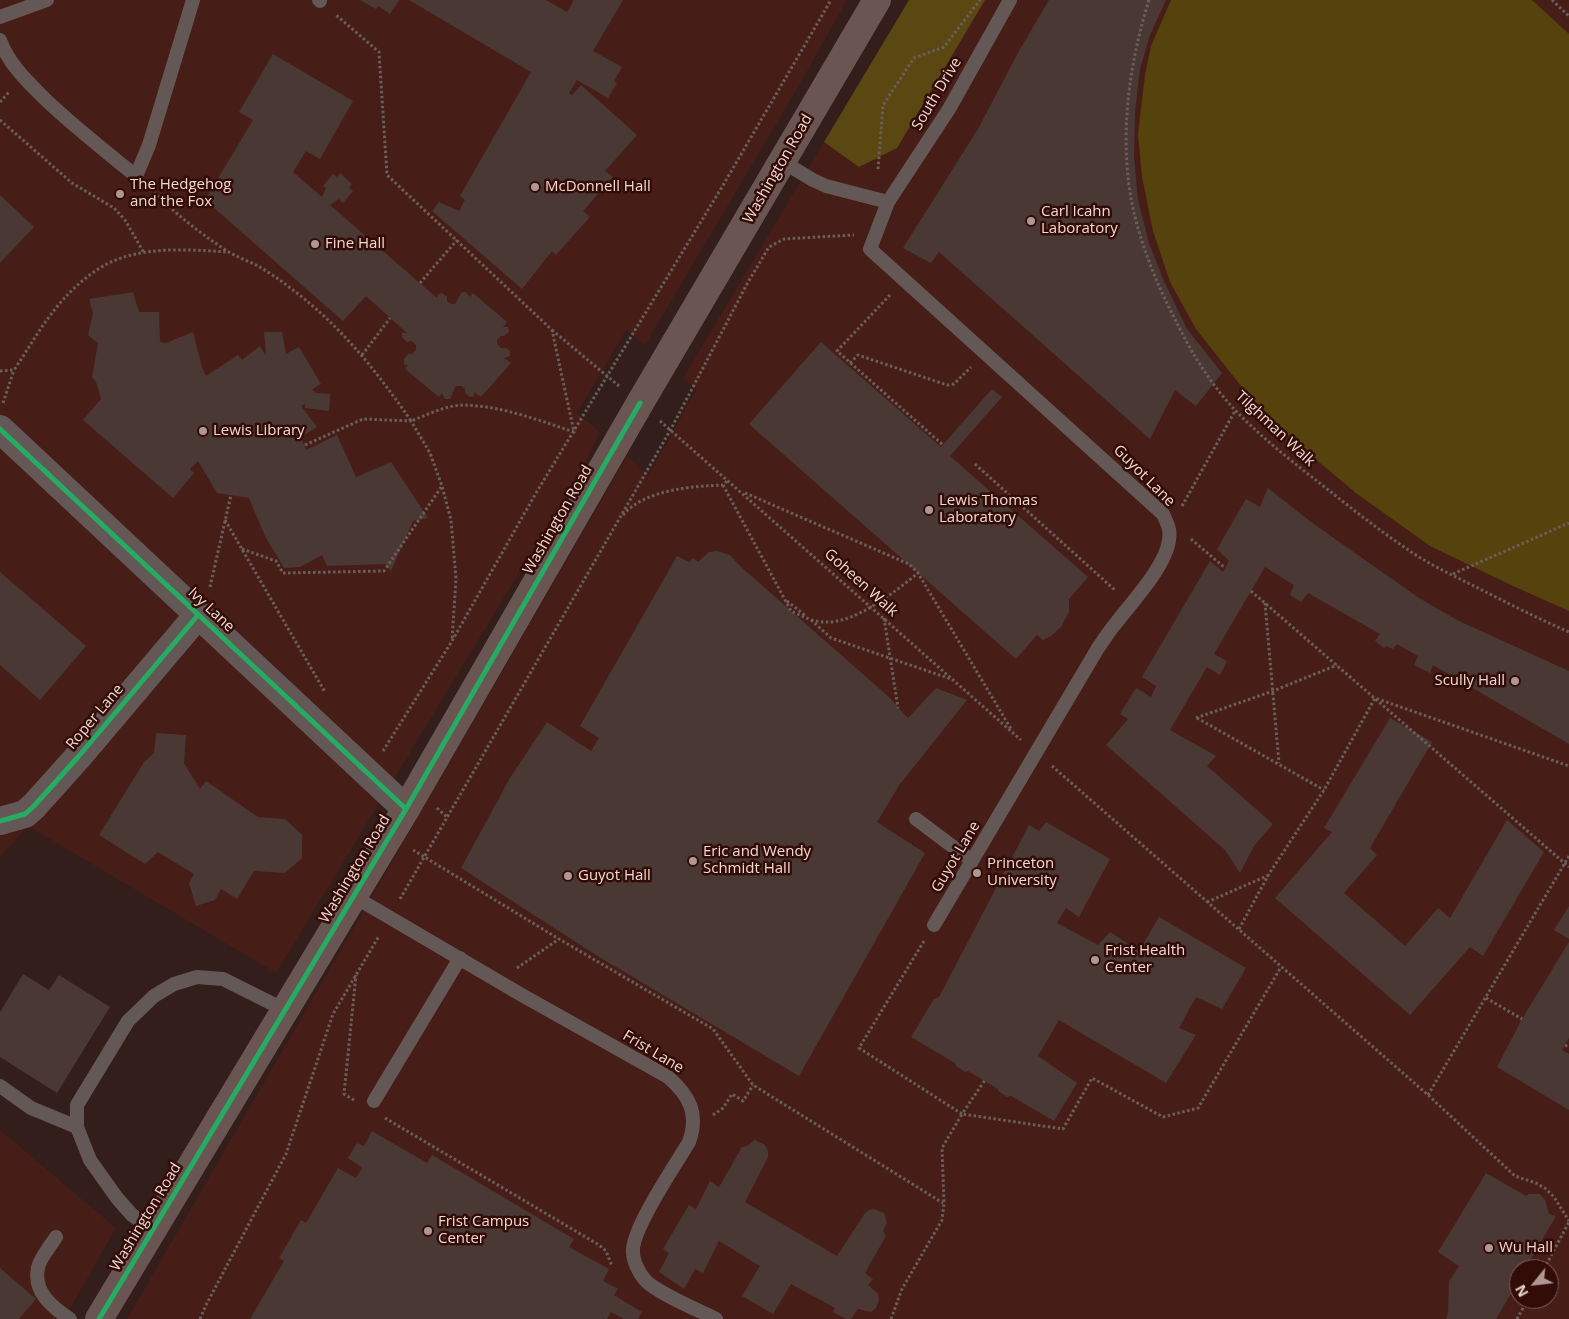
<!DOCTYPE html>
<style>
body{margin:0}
#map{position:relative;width:1569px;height:1319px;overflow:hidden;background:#331e1b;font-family:"Open Sans",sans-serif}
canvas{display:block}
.north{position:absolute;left:1509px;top:1259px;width:50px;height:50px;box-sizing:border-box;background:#320d08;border:1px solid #7f5e59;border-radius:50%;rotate:241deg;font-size:14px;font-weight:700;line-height:20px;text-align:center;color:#f2d8d3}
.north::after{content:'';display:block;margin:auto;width:18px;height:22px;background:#af9793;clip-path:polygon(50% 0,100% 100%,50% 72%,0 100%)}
</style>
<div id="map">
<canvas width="1569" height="1319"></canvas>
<div class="north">N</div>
</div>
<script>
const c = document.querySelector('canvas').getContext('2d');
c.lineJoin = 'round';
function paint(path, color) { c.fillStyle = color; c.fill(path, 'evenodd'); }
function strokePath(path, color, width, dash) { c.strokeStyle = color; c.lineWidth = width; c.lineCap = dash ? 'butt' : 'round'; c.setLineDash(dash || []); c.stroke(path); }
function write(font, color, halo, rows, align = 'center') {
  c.font = font + ' "Open Sans",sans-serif'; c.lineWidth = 5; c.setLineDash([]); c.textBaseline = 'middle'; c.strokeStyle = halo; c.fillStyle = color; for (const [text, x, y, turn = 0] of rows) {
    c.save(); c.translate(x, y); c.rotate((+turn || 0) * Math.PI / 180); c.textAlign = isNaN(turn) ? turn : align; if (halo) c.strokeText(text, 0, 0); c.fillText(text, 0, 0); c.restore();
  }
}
const built = new Path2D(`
 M0 0H847L801 82 645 345 626 330 577 413 600 432 582 469 276 973 28 826 0 857Z
 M909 0H1569V1319H127L627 456 648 476 696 390 683 378ZM1519 1269H1549V1299H1519Z
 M0 1130 116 1228 64 1319H0Z`);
const green = new Path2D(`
 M1171 0H1532L1569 34V611L1513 586 1430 546 1356 493 1295 442 1245 391 1196 329 1170 282 1153 231 1142 177 1138 134 1145 75 1151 46Z`);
const forest = new Path2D(`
 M909 0H985L897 148 859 167 824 142Z`);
const building = new Path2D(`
 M360 0H399L390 14 378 6 376 9Z
 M409 0H546L567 12 574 0H623L593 51 622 67 614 81 617 83 608 98 577 80 569 93 572 95 581 85 637 135 605 171 613 177 583 211 590 217 556 255 552 251 522 289 432 211 439 202 459 211 465 200 460 196 531 72Z
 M1049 0H1166L1150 35 1140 69 1135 112 1134 157 1138 200 1149 243 1164 281 1187 329 1222 373 1196 406 1175 390 1150 439 939 252 931 263 903 248 978 129 1019 51Z
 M273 54 353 101 320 159 306 151 293 172 322 197 326 188 323 186 333 174 337 177 340 173 352 184 349 188 353 191 343 203 339 199 330 205 437 298 438 294 442 293 447 297V301L451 304H455L462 292H466L470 297 473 293 507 322 503 327H508L509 332 504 336H501L497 340V344L501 348H506L510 351V356L504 358 511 363 481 397 474 392V396L470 397 465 393V389L462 386H456L450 399H445L442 393 439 397 405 369 408 365 404 364V359L408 354H412L416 350V345L412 341 407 342 402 337V333H407L366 296 343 321 205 200 253 120 239 112Z
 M0 195 34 227 0 263Z
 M133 292 139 312H159L160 342 166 343 193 332 202 367 206 376 238 355 242 360 260 346 266 356 264 332H282L286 354 299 347 321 384 312 389 316 393 330 394 329 411 305 408V404L301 406 317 427 301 437 306 450 337 435 356 477 391 462 428 518 413 521 391 571 385 564 327 566 322 555 300 567 284 568 265 536 249 498 217 493 198 461 190 469 194 473 173 498 83 420 101 399 96 382 92 377 98 343 88 335 93 313 89 299Z
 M821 342 941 447 992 389 1002 397 950 456 1088 577 1069 599V612L1061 627 1051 636 1043 640 1037 635 1016 659 749 424Z
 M1268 488 1311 522 1419 598 1459 621 1569 671V744L1433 665 1430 673 1414 665 1418 656 1397 644 1393 649 1386 646 1384 648 1375 641 1380 634 1308 593 1301 602 1290 595 1294 585 1265 567 1214 654 1227 661 1220 675 1207 667 1170 730 1216 756 1207 766 1273 824 1254 846 1240 873 1225 850 1106 745 1128 719 1120 714 1136 688 1151 697 1156 686 1142 677 1210 561 1223 572 1229 561 1217 549 1246 499 1260 507Z
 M717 551 730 555 740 566 890 698 908 718 936 688 967 700 900 784 877 822 925 853 799 1076 596 955 461 868 510 778 547 722 591 751 599 738 580 726 677 556 689 562 693 558 698 562 709 552Z
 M0 572 86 646 40 700 0 665Z
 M1390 718 1432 742 1370 848 1377 855 1344 893 1405 946 1438 908 1450 918 1507 820 1544 852 1483 956 1470 947 1410 1015 1275 898 1332 832 1324 828Z
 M156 733 186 735 184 763 200 789 206 781 258 817 285 819 302 835V858L285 873 254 871 237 899 221 889 215 900 196 906 189 883 194 874 158 852 145 864 99 835 144 762 154 753Z
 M1046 822 1110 859 1079 917 1066 908 1057 923 1098 945 1110 932 1139 951 1159 917 1246 968 1222 1009 1196 997 1179 1028 1196 1035 1166 1083 1059 1020 1038 1056 1077 1083 1054 1121 1011 1096 1007 1097 1003 1094 998 1091V1089L968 1071 965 1072 956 1066 955 1063 911 1037 934 999 939 997 1029 825 1039 831Z
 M1569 906V939L1554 930Z
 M1569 942V1038L1562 1050 1569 1054V1110L1497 1067 1522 1019Z
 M23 974 49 990 59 975 110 1007 57 1093 0 1057V1012Z
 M372 1131 427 1163 432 1155 574 1239 569 1247 609 1269 603 1281 618 1289 614 1295 642 1312 638 1319H624L611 1312 607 1319H250L284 1261 279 1258 301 1220 306 1223 338 1168 356 1178 362 1168 348 1158 357 1143 364 1146Z
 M755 1140 765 1145 768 1151V1157L745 1202 837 1256 865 1213 869 1210 874 1209 884 1213 887 1223 883 1231 886 1236 865 1273 873 1279 868 1285 878 1294 879 1300 876 1308 871 1312 858 1309 851 1319H846L833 1312 835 1308 791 1284 773 1314 742 1296 760 1266 719 1241 703 1273 695 1269 684 1289 659 1272 669 1253 663 1249 689 1205 696 1209 710 1181 719 1187 742 1147 747 1146Z
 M1486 1173 1526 1196 1529 1194H1540L1545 1200 1549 1214 1556 1216 1525 1269H1519V1280L1496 1319H1446L1448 1312 1449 1281 1459 1266 1438 1252Z
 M0 1268 36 1299 19 1319H0Z`);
const path = new Path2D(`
 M1149 0C1128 67 1118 144 1134 213 1143 251 1159 289 1177 323 1192 354 1212 386 1236 411 1263 439 1295 464 1326 488 1352 509 1379 530 1407 549 1425 562 1446 572 1466 582 1500 599 1534 617 1569 632
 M1552 0 1569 16
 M0 102 10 91
 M0 120 72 183 114 208 125 220 144 253
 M878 169 883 105 914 58 944 47 980 0
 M150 189C175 213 198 232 227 251 237 257 248 261 258 266 268 272 279 279 289 287 338 323 377 371 411 421 427 415 446 405 464 405 502 406 538 420 574 432L552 330 387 175 379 52 336 15
 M420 283 457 240
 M890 295 837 351 943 445
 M552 330 619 386
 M362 355 390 318
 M850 363 858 355 947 385 954 384 971 367
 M0 371 14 370C27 351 38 331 52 313 66 294 93 268 116 260 151 246 191 250 229 252
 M3 403 14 370
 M660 421 1021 740
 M305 445 363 419 411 421 430 453 442 486 451 520 456 579 452 640
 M975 464 1116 591
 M723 485 791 611 811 620 831 638 951 679
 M745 493 909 564 918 573 1011 729
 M1182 506 1235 411
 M623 515C644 490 692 486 723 485L728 480
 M225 520 325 692
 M1191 539 1225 568
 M242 549 276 561 283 573 384 571 442 486
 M1453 574 1569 523
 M210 587 231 495
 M1251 591 1569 867
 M787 601 806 616
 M1265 603 1279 763
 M884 618 898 708
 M811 620C816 621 821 622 826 622 856 623 896 591 918 573
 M1196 718 1273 691 1337 665
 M1197 718 1324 790
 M383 751 452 641 536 493 722 187 831 0
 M1052 766 1428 1095 1515 1176 1536 1183 1546 1189 1554 1197 1569 1221
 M437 808 447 817
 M413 850 559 939 713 1029 753 1085 943 1203
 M400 899 671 429 747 284 769 247 784 239 854 235
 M1207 902 1269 875
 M1239 929 1269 874 1324 790 1375 698 1569 766
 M924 941 859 1048 962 1114 985 1080
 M517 968 559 939
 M1486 998 1522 1019
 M1565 1046 1569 1045
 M1428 1095 1569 856
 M354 1100 344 1094 356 975
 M713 1115 723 1108 732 1094 743 1101 753 1085
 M385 1118 599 1245 606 1251 612 1266
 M1544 1269 1569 1222
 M200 1319 206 1305 286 1154 333 1014 379 936
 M891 1319 902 1289 942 1220 944 1203 942 1148 962 1114 1063 1129 1092 1078 1163 1117 1198 1108 1281 967
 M1517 1319 1528 1299`);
const lane = new Path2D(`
 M319 0 320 1
 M0 17 47 0
 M0 40C9 65 29 83 47 101 76 128 106 152 136 176L149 145 193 0
 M783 162 813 180 826 186 888 202 870 249 1163 514C1167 523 1171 530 1169 540 1166 566 1132 602 1116 623 1109 631 1104 640 1098 648L934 925
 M888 202 949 109 1010 0
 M916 819 972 861
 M353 896 520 994 668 1077C690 1096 699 1114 689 1142 676 1164 631 1230 633 1252 633 1261 639 1273 645 1280 657 1293 698 1310 716 1319
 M0 1086 31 1108 77 1127
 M374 1101 460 958
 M153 1230 132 1215 117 1198 90 1160 77 1127V1105L128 1021 154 996 174 984 197 977 223 979 285 1010
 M56 1237C51 1245 39 1260 38 1268 33 1292 52 1307 70 1319`);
const street = new Path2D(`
 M0 429 406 809
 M0 821 25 814 34 806 78 757 198 615`);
const primary = new Path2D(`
 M99 1319 406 809 640 403 877 0`);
const cycleway = new Path2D(`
 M0 429 406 809
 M0 821 25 814 34 806 78 757 198 615
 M99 1319 406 809 640 403`);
const markers = [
 [535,187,5,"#af9793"],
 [120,194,5,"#af9793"],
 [1031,221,5,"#af9793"],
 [315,244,5,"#af9793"],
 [203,431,5,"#af9793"],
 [929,510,5,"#af9793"],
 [1515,681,5,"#af9793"],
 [693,861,5,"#af9793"],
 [977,873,5,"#af9793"],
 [568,876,5,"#af9793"],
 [1095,960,5,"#af9793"],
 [428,1231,5,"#af9793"],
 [1489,1248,5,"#af9793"]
];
const streetNames = [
 ["South Drive",937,94,-59],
 ["Washington Road",778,169,-60],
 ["Tilghman Walk",1275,429,43],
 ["Guyot Lane",1144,476,45],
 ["Washington Road",558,520,-60],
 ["Goheen Walk",861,583,42],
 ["Ivy Lane",211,610,43],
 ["Roper Lane",95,717,-50],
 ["Guyot Lane",956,857,-59],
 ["Washington Road",355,869,-59],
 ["Frist Lane",653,1052,31],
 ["Washington Road",146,1217,-59]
];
const poiNames = [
 ["The Hedgehog",130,185],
 ["and the Fox",130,202],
 ["McDonnell Hall",545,187],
 ["Carl Icahn",1041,212],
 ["Laboratory",1041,229],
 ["Fine Hall",325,244],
 ["Lewis Library",213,431],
 ["Lewis Thomas",939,501],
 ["Laboratory",939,518],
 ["Scully Hall",1505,681,"right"],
 ["Eric and Wendy",703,852],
 ["Schmidt Hall",703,869],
 ["Princeton",987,864],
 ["University",987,881],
 ["Guyot Hall",578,876],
 ["Frist Health",1105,951],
 ["Center",1105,968],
 ["Frist Campus",438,1222],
 ["Center",438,1239],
 ["Wu Hall",1499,1248]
];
paint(built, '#471d17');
paint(green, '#55420d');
paint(forest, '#5a4711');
paint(building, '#4a3835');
strokePath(path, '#6b5f5c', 3, [2.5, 2.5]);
strokePath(lane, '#645856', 14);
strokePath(street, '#645856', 28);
strokePath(primary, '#695653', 28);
strokePath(cycleway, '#26ab63', 5);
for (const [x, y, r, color] of markers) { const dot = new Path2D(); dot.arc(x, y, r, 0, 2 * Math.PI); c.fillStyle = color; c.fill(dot); strokePath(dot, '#320d08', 2); }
write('15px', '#f2d8d3', '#320d08', streetNames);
write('15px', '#f2d8d3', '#320d08', poiNames, 'left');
</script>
